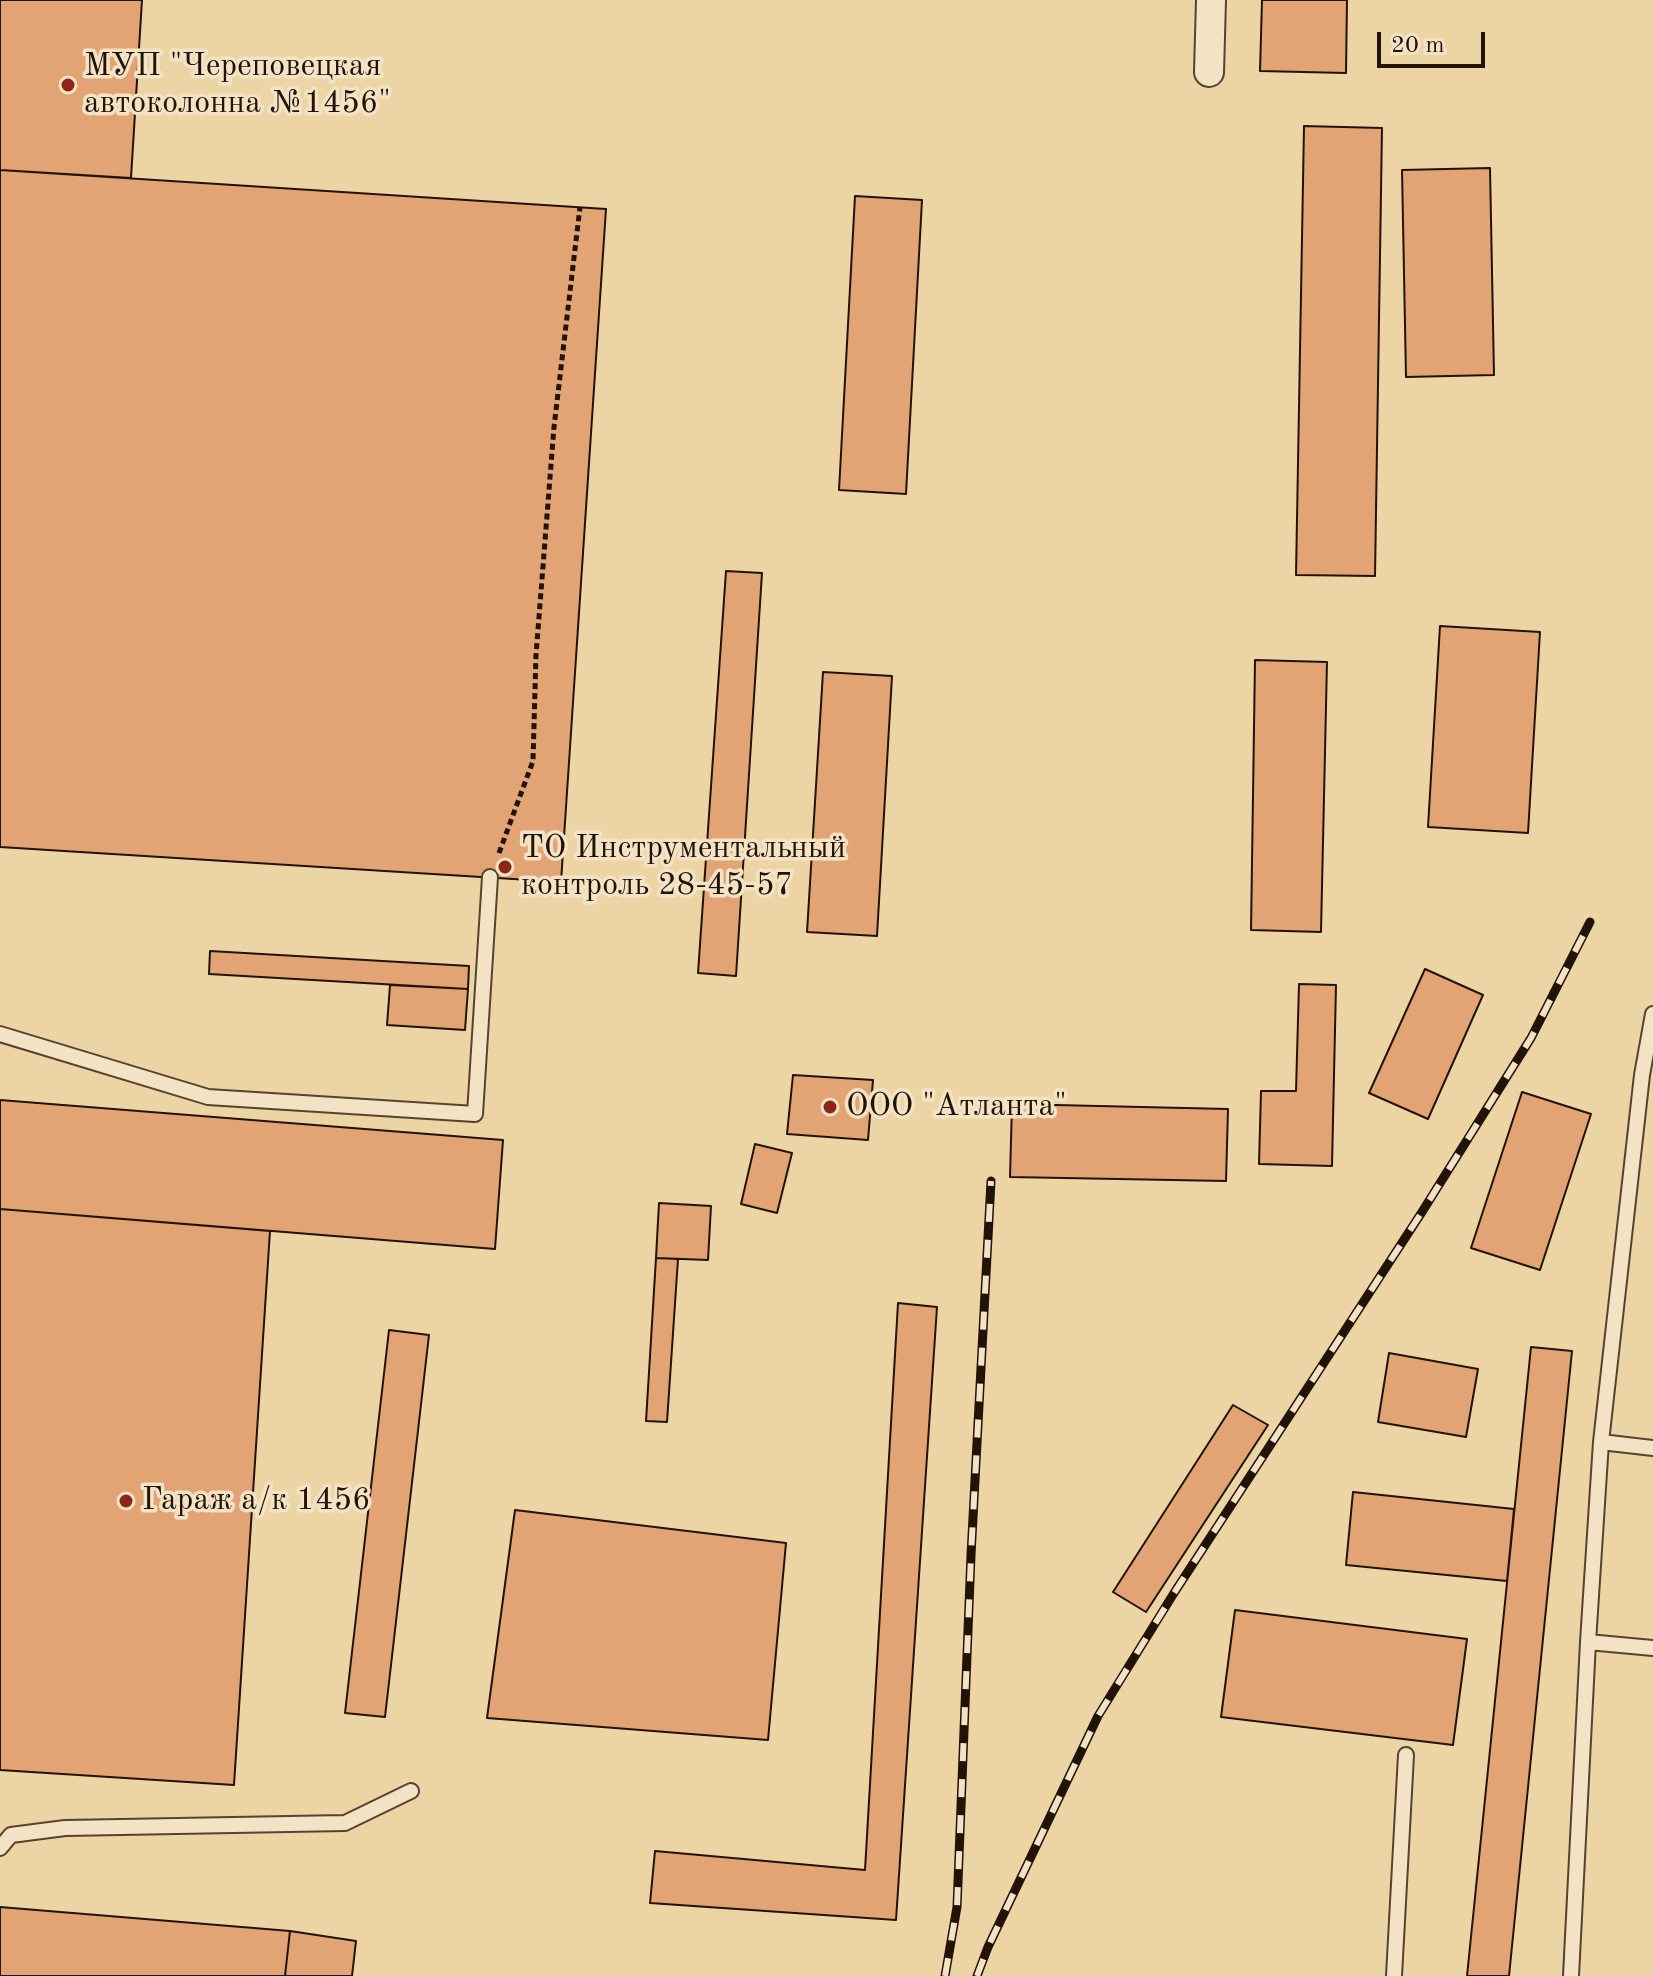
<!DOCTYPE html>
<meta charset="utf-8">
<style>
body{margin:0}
#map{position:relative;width:1653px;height:1976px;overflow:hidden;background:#ecd4a4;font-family:"Old Standard TT",serif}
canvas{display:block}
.scale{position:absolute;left:1377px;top:32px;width:108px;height:36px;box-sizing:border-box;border:4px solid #211308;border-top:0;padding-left:10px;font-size:24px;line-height:28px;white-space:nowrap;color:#211308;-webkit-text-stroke:6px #f3e3c4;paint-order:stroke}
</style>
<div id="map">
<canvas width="1653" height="1976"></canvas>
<div class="scale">20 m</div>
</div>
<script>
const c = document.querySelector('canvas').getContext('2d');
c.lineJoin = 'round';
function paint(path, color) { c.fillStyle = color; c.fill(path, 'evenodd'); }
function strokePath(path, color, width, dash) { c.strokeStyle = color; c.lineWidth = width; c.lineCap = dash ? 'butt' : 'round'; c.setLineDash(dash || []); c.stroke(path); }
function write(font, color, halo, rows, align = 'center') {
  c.font = font + ' "Old Standard TT",serif'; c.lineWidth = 7; c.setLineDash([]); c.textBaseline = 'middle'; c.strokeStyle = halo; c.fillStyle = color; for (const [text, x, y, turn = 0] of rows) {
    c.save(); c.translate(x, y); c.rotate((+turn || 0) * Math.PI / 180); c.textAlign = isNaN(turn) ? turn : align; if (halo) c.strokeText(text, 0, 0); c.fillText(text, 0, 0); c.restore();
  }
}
const building = new Path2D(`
 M0 0H142L131 178 0 170Z
 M1262 0H1347L1346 73 1260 71Z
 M1304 126 1382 128 1375 576 1296 575Z
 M1490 168 1494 375 1406 377 1402 170Z
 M0 170 606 209 561 882 0 847Z
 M855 196 922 200 906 494 839 490Z
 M726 571 762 573 736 976 698 973Z
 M1440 626 1540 632 1528 833 1428 827Z
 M1255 660 1327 662 1321 932 1251 930Z
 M823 672 892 676 877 936 807 932Z
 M210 951 469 966 468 989 209 974Z
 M1425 969 1483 995 1428 1119 1369 1093Z
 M1299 984 1336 985 1332 1166 1259 1164 1261 1091H1296Z
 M390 985 468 989 465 1030 387 1025Z
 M793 1075 873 1080 868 1140 787 1134Z
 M1522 1092 1591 1114 1540 1270 1471 1248Z
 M0 1100 503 1140 495 1249 0 1209Z
 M1012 1104 1228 1109 1226 1181 1010 1177Z
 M755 1144 792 1153 777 1213 741 1204Z
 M659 1203 711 1206 708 1260 656 1258Z
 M0 1209 270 1231 234 1785 0 1770Z
 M656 1258 678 1259 667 1422 646 1421Z
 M898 1303 937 1307 896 1920 650 1903 655 1851 865 1870Z
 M389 1330 429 1335 385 1717 345 1713Z
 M1531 1347 1572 1351 1509 1976H1467Z
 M1389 1353 1478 1369 1466 1437 1378 1422Z
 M1233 1405 1268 1425 1146 1612 1113 1592Z
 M1353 1492 1514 1509 1507 1581 1346 1565Z
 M515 1510 786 1543 768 1740 487 1718Z
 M1235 1610 1467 1639 1453 1745 1221 1717Z
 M0 1907 290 1931 285 1976H0Z
 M290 1931 356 1941 352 1976H285Z`);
const path = new Path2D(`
 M499 853 533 761 536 655 554 427 580 207`);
const lane = new Path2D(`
 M0 1034 208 1097 475 1114 490 877
 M1601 1442 1653 1448
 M1588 1642 1601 1442 1642 1075 1653 1014
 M0 1848 11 1835 65 1828 345 1823 411 1791
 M1394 1976 1406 1755
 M1571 1976 1588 1642 1653 1648`);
const street = new Path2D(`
 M1209 72 1211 0`);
const rail = new Path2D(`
 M945 1976 957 1907 971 1555 991 1181
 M977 1976 988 1947 1098 1716 1174 1593 1422 1212 1531 1038 1590 922`);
const markers = [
 [68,85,8,"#8f2418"],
 [505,867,8,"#8f2418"],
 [830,1107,8,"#8f2418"],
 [126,1501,8,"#8f2418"]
];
const poiNames = [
 ["МУП \"Череповецкая",84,67],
 ["автоколонна №1456\"",84,104],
 ["ТО Инструментальный",521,849],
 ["контроль 28-45-57",521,886],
 ["ООО \"Атланта\"",846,1107],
 ["Гараж а/к 1456",142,1501]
];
paint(building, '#e2a375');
strokePath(building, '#211308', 2);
strokePath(lane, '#54432f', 18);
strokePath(street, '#54432f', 32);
strokePath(path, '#211308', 5, [6, 4]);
strokePath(lane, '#f3e3c4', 14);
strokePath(street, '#f3e3c4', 28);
strokePath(rail, '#211308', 9);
strokePath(rail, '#f3e3c4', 6, [18]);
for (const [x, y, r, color] of markers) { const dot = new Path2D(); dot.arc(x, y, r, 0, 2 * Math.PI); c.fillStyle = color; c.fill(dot); strokePath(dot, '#f3e3c4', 3); }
write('32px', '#211308', '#f3e3c4', poiNames, 'left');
</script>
